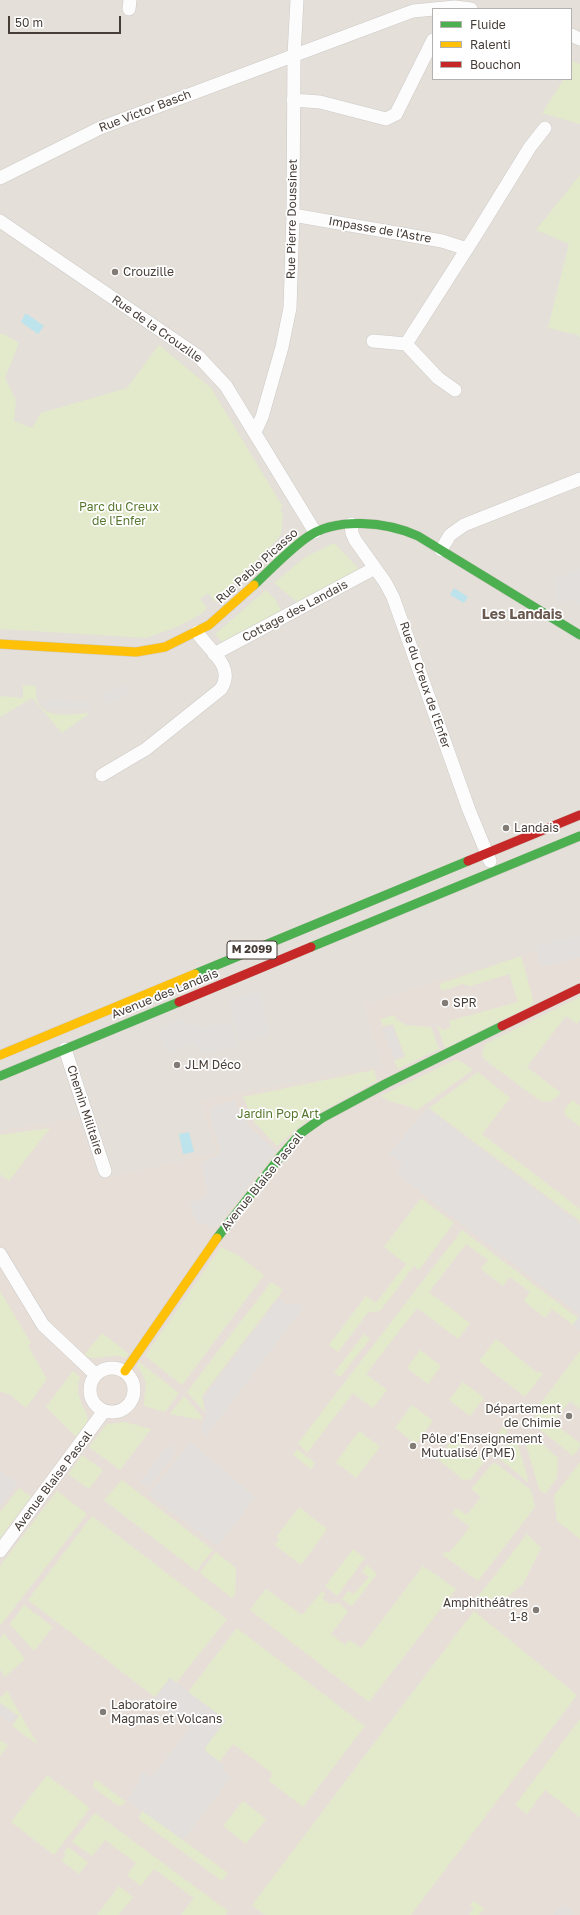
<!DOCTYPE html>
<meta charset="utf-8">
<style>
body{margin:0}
#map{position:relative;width:580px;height:1915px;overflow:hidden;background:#f0eeeb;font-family:"Golos Text",sans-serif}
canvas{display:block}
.legend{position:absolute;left:432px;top:8px;width:140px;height:72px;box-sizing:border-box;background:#fff;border:1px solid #b5b1af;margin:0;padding:5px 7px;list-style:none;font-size:12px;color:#463d37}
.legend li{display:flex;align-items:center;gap:8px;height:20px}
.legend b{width:20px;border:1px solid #b5b1af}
.scale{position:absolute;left:8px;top:16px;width:113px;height:18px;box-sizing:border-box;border:2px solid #463d37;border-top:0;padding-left:5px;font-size:12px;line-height:14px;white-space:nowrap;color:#463d37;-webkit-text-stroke:3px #fff;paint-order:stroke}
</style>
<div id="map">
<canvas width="580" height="1915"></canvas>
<ul class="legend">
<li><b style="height:5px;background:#4caf50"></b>Fluide</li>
<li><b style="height:5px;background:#ffc107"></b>Ralenti</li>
<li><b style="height:5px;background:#c62828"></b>Bouchon</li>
</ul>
<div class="scale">50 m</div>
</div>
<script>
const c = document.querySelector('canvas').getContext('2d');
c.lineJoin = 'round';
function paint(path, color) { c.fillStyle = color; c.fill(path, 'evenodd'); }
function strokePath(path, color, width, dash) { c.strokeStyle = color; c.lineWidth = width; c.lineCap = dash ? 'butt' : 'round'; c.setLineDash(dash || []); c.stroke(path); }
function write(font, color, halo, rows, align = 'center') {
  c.font = font + ' "Golos Text",sans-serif'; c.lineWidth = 3.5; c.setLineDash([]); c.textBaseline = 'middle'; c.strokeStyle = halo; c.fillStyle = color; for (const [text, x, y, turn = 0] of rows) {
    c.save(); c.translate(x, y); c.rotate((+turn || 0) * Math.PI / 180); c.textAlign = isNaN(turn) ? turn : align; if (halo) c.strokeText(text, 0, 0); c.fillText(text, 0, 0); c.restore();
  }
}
const residential = new Path2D(`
 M0 0H580V1915H0ZM433 9H571V79H433Z`);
const education = new Path2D(`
 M580 938V1915H0V1131L78 1118 99 1180 217 1153 200 1101 383 1066 364 1004Z`);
const green = new Path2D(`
 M572 61 580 64V124L542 113 564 79H571Z
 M580 175V338L578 335 548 328 569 244 536 230Z
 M0 334H4L19 343 5 378 16 400 14 421 32 428 41 413 127 388 159 345 211 388 283 507 280 509 283 515 281 534 277 540 215 602 208 593 200 599 207 608 201 614 177 627 146 638 0 629Z
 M334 543 361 571 301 605 274 583 305 557Z
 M266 590 275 599 283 614 225 645 215 634Z
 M23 685 36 686C32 721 65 715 90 713L62 733 32 698 0 717V696L23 698Z
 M521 956 532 995 533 1001 531 1006 445 1048 437 1025 443 1030 451 1027 449 1021 518 1002 509 974 470 986 463 984 442 991 439 984Z
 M580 997V1020L577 1024 566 1016 527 1067 561 1093C554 1100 549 1104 539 1100L485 1060 482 1054 485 1044Z
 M395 1015 396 1019 406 1025 431 1027 439 1049 398 1069 394 1061 405 1057 393 1024 383 1026 380 1019Z
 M455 1060H459L473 1070 416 1111C406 1102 392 1105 382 1097V1095Z
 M374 1070 377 1081 308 1119 277 1146 255 1123 243 1097Z
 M478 1072 510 1098 482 1134 580 1209V1221L429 1108Z
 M572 1100 580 1106V1127L565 1115 564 1110Z
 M50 1128 9 1181 0 1174V1135Z
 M421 1198 454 1223 419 1270 414 1266 381 1310 373 1313 369 1311 338 1352 329 1345 366 1296 376 1303 406 1264 384 1247Z
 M462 1230 578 1318 573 1325 552 1309 545 1318 524 1301 530 1292 510 1277 503 1286 481 1269 488 1260 466 1244 429 1292 470 1323 458 1339 417 1308 366 1374 387 1390 373 1408 353 1393 307 1453 298 1443Z
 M221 1247 239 1256 264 1275 182 1385 145 1356Z
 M271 1282 283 1290 202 1396 205 1412 187 1392Z
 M0 1291 31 1343 28 1346 47 1379 26 1408 9 1394 0 1392Z
 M102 1333 129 1354 126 1358C109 1352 97 1363 84 1355Z
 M364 1334 370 1339 340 1377 334 1373Z
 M496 1339 537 1373 539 1371 543 1374 525 1397 479 1361Z
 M420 1350 441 1366 428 1384 407 1368Z
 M580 1351V1409L570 1401 553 1423 580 1443V1447L573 1456 533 1424 538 1407Z
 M139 1362 179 1393 165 1412 144 1406C144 1387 151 1385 137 1366Z
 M73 1371 80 1377C72 1399 91 1413 87 1422 85 1427 79 1433 76 1437L46 1407Z
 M463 1382 484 1398 470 1416 449 1400Z
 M184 1396 202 1417 201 1420 170 1414Z
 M412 1405 433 1421 416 1444 395 1428Z
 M125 1422 151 1429 120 1470 89 1447 107 1424Z
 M503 1427 508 1431 471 1479 463 1480 438 1459 454 1437 480 1457Z
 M359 1431 380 1447 356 1478 336 1462Z
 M530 1433 558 1458 557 1478 545 1494 539 1489 526 1444Z
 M513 1438H516L529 1483 499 1458Z
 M297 1449 315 1463 311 1469 293 1455Z
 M82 1455 103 1470 89 1489 68 1474Z
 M494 1462 531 1490 535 1507 478 1581 443 1555 445 1551 449 1553 470 1527 452 1513 456 1508 467 1515 481 1497 471 1489Z
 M580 1462V1539L557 1521 554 1496Z
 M122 1480 213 1550 196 1571 104 1500Z
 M19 1488 31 1497 0 1538V1512Z
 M57 1491 87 1514 0 1626V1566Z
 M299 1507 327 1529 301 1565 275 1545 279 1539 277 1536Z
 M92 1516 227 1619 176 1683 170 1678 155 1697 28 1600Z
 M527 1534 541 1548 523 1584 493 1609 477 1598Z
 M353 1549 365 1558 337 1596 325 1586Z
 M216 1552 236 1568 235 1595 232 1598 200 1573Z
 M367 1565 377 1574 352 1606 342 1599 348 1591 354 1594 369 1577 362 1572Z
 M423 1566 456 1589 369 1702 250 1610 266 1589 302 1615 322 1591 325 1594 322 1598 330 1604 339 1603 348 1612 331 1634 345 1645 349 1640 361 1648Z
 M24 1605 53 1627 34 1651 10 1624Z
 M474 1611 577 1695 411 1915H265L252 1905Z
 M237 1628 365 1726 303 1807 269 1781 272 1773 233 1744 219 1762 206 1752 189 1691Z
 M4 1633 25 1659 5 1677 0 1669V1638Z
 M7 1691 38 1745 12 1726 19 1716 0 1703V1698Z
 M580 1719V1817L545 1790 527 1814 515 1805Z
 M0 1740 8 1746 0 1756Z
 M47 1775 90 1808 54 1855 11 1822Z
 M95 1779 126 1802 121 1806 117 1805 93 1787Z
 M243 1801 266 1819 246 1844 223 1826Z
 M143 1811 228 1873 222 1881 141 1821 139 1817Z
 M95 1813 228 1911 226 1915H181L194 1898 154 1869 141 1886 127 1875 136 1863 105 1840 92 1856 72 1842Z
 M68 1847 88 1862 79 1874 62 1861 66 1855 64 1853Z
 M119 1886 133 1897 119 1915H97Z
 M474 1901 484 1909 479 1915H469L474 1908 470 1905Z`);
const parking = new Path2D(`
 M580 569V605L573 600H567L562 604 555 600 558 589 554 579Z
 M127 684 129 693 105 705 103 695Z
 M41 700 91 702V709L53 708 45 705Z
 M580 935V957L541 967 536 946Z
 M260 992 270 1035 239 1042 229 1000Z
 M183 1018 190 1026 196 1024 199 1029 231 1022 236 1046 200 1054 194 1043 168 1054 158 1029Z
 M392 1025 403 1056 395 1059 383 1029Z
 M233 1100 250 1128 276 1151 215 1228 202 1223 198 1224 190 1207 193 1202 202 1199 208 1192 201 1163 221 1153 209 1109Z
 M427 1108 580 1224V1330L573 1325 580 1315 396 1173 403 1165 389 1154Z
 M279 1298 287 1305 298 1303 304 1306 206 1436 201 1432 206 1412 204 1397Z
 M190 1442 255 1497 218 1546 149 1495Z
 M168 1445 176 1452 148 1488 140 1482Z
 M0 1471 18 1484 0 1507Z
 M170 1678 226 1720 205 1748 206 1752 225 1766 222 1771 231 1777 183 1840 127 1800 140 1782 138 1780 143 1772 151 1778 190 1728 153 1700Z
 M0 1704 17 1716 11 1723 0 1715Z
 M562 1904 576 1914 554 1915Z`);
const water = new Path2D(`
 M25 314H27L44 326 38 334 21 322Z
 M454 588 468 597 464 603 450 595Z
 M189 1132 194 1152 183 1154 179 1134Z`);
const street = new Path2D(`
 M129 9 130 0
 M571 35 580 39
 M293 100 320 102 386 119 396 114 433 40
 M0 178 100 128 413 11 455 7 471 9
 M293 215 442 241 467 249
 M0 221 198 356 226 386 315 532
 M373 341 406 344
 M455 390 438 378 406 344 477 233 530 147 545 128
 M255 432 262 417 282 347 290 308 293 215 294 55 297 0
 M351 524 352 533 355 540 385 582 393 597 469 810 490 861
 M441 550 450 535 464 525 580 479
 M214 654 375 568
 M102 775 146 749 221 689C236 666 208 650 197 632
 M65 1049 105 1171
 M0 1254 43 1325 95 1374
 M90 1390a22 22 0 1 1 44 0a22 22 0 1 1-44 0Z
 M0 1551 104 1411`);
const fast = new Path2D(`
 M254 585C271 569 288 551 306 538 336 516 387 522 418 536L580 635
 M311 947 580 836
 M195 974 468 861
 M0 1076 179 1002
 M217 1238 280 1157 301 1133 322 1118 387 1083 502 1026`);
const slow = new Path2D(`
 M0 644 136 652 165 647 209 625 254 585
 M0 1055 195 974
 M125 1371 217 1238`);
const jam = new Path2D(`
 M468 861 580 815
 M179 1002 311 947
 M502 1026 580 988`);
const markers = [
 [115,272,4,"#827b76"],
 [506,828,4,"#827b76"],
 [445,1003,4,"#827b76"],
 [177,1065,4,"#827b76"],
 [569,1416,4,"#827b76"],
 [413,1446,4,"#827b76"],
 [536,1610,4,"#827b76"],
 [103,1712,4,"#827b76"]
];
const shields = [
 [252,950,50]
];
const shieldNames = [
 ["M 2099",252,950]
];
const streetNames = [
 ["Rue Victor Basch",145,111,-21],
 ["Rue Pierre Doussinet",292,219,-89],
 ["Impasse de l'Astre",380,230,10],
 ["Rue de la Crouzille",157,329,35],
 ["Rue Pablo Picasso",257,566,-42],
 ["Cottage des Landais",295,611,-28],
 ["Rue du Creux de l'Enfer",425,685,71],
 ["Avenue des Landais",165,994,-22],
 ["Chemin Militaire",85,1110,72],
 ["Avenue Blaise Pascal",262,1182,-51],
 ["Avenue Blaise Pascal",53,1481,-53]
];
const poiNames = [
 ["Crouzille",123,272],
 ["Landais",514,828],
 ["SPR",453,1003],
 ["JLM Déco",185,1065],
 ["Département",561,1409,"right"],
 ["de Chimie",561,1423,"right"],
 ["Pôle d'Enseignement",421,1439],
 ["Mutualisé (PME)",421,1453],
 ["Amphithéâtres",528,1603,"right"],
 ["1-8",528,1617,"right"],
 ["Laboratoire",111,1705],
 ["Magmas et Volcans",111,1719]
];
const parkNames = [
 ["Parc du Creux",119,507],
 ["de l'Enfer",119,521],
 ["Jardin Pop Art",278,1114]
];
const quarterNames = [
 ["Les Landais",522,615]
];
paint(residential, '#e4dfd8');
paint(education, '#e7dfd7');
paint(green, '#e3eacc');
paint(parking, '#e2dfdc');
paint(water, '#bde3ec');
strokePath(street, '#cdcac7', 14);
strokePath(fast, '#d2ccc5', 10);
strokePath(slow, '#d2ccc5', 10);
strokePath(jam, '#d2ccc5', 10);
strokePath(street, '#fdfcfc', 13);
strokePath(fast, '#4caf50', 9);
strokePath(slow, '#ffc107', 9);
strokePath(jam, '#c62828', 9);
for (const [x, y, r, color] of markers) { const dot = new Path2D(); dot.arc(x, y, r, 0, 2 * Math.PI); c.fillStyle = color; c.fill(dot); strokePath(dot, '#fff', 1.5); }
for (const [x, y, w] of shields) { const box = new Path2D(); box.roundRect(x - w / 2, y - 9, w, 18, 3); c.fillStyle = '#fff'; c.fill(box); strokePath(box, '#463d37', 1); }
write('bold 11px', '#463d37', null, shieldNames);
write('12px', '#463d37', '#fff', streetNames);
write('12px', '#463d37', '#fff', poiNames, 'left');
write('12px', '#56762d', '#fff', parkNames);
write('bold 14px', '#69594f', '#fff', quarterNames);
</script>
